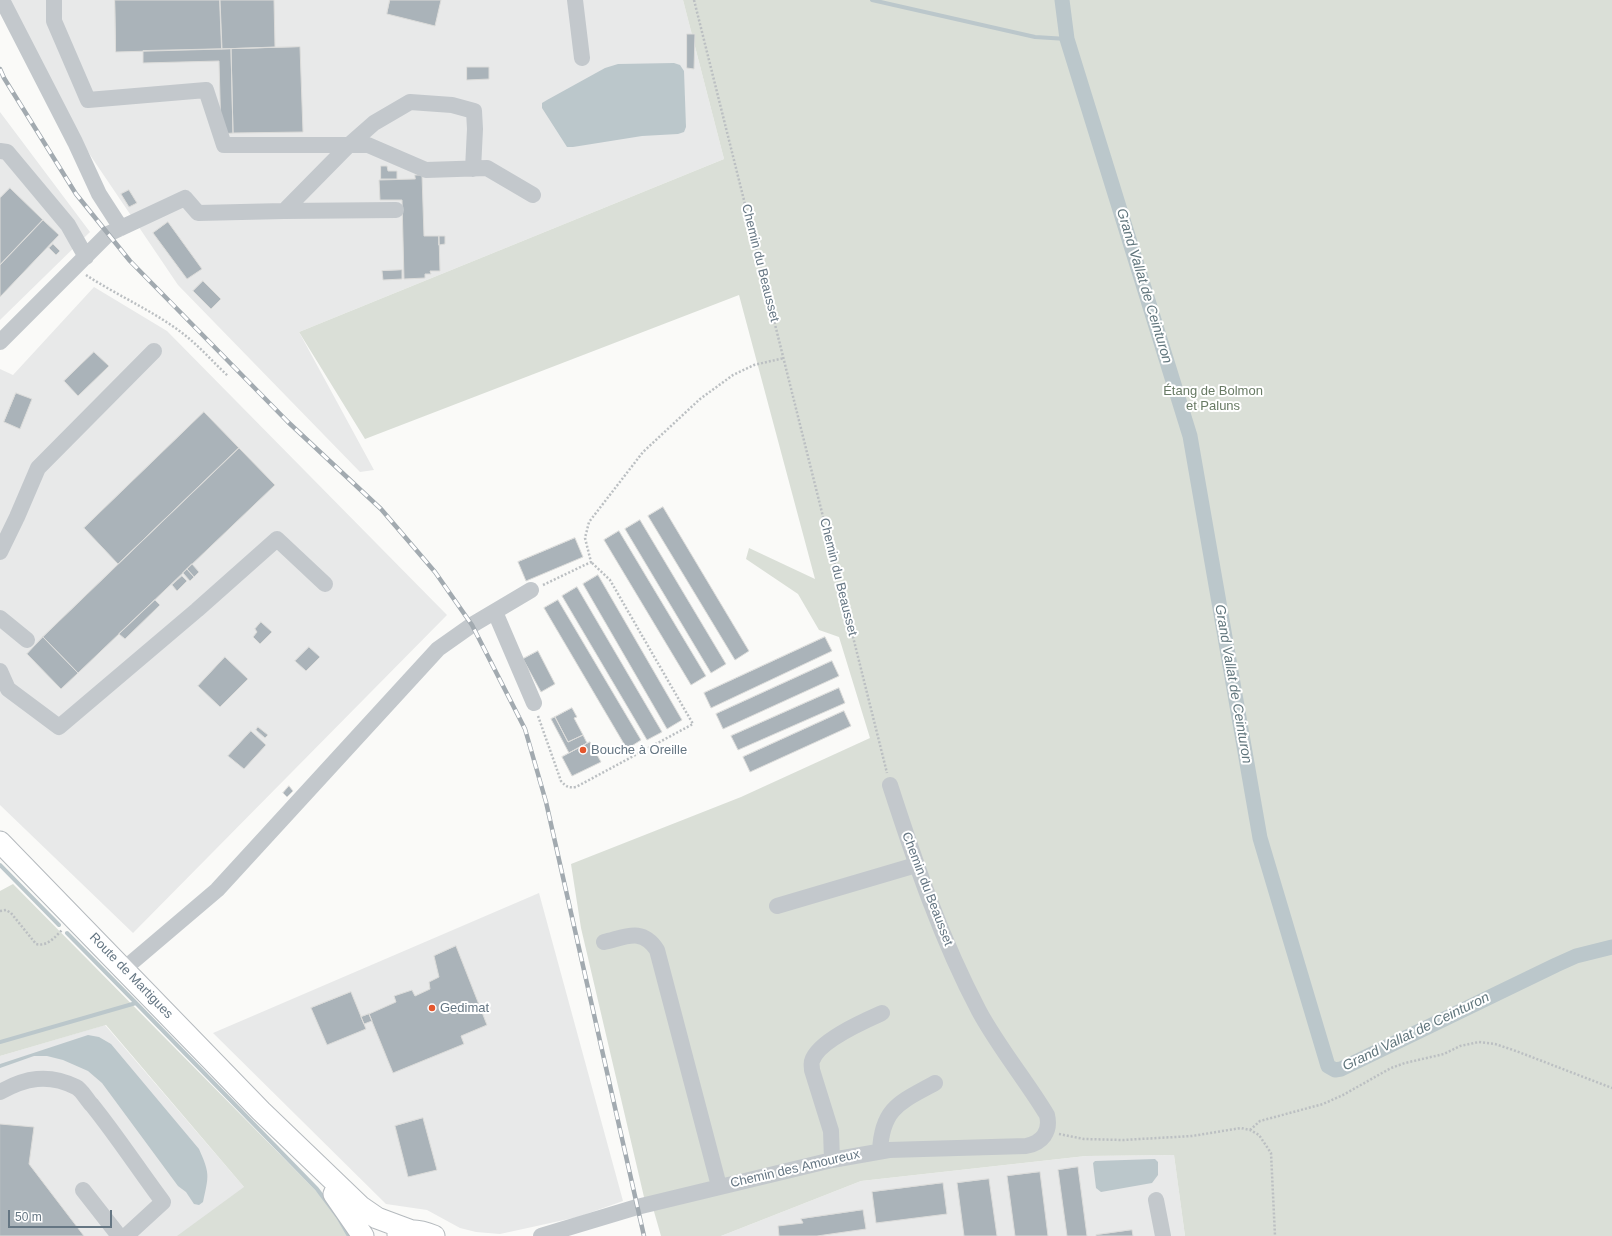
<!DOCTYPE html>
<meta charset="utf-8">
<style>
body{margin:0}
#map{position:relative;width:1612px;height:1236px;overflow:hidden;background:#fafaf8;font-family:Arial,sans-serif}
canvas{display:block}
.scale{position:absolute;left:8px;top:1210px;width:104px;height:18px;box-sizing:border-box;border:2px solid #657683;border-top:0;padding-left:5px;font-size:12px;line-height:14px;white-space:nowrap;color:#657683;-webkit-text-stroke:3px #fff;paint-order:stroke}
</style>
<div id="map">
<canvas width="1612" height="1236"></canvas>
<div class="scale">50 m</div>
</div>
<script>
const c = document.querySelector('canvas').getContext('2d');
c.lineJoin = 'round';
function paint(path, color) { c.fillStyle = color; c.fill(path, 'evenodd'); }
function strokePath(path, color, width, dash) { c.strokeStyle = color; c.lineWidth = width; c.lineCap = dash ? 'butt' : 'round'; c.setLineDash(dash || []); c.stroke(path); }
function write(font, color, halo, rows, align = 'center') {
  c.font = font + ' Arial,sans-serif'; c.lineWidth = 4; c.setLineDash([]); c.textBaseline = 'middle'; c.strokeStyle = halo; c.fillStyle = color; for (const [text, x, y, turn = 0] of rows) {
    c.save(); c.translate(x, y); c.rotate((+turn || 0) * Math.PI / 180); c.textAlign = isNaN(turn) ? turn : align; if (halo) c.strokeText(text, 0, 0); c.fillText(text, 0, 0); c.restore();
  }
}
const built = new Path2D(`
 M8 0H683L724 159 299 332 374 470 360 472 178 285 84 146Z
 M0 112 90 232 0 320Z
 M94 287 167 331 447 615 133 933 0 805V369L13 375Z
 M539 893 623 1201 578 1217 500 1234 476 1232 460 1228 427 1210 386 1204 213 1033Z
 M105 1025 244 1187 283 1236H0V1056Z
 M1174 1155 1185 1236H721L861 1181 1086 1156Z`);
const green = new Path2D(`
 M683 0H1612V1236H1185L1174 1155 1086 1156 861 1181 721 1236H661L653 1208 644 1197 581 928 571 864 741 797 870 738 839 637 819 630 798 594 746 559 749 548 815 579 739 295 365 439 299 332 724 159Z
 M13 884 336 1211 355 1236H177L244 1187 106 1025 0 1056V891Z`);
const water = new Path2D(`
 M674 63 680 65 684 71 686 127 684 132 678 134 642 136 573 147H567L542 108V103L547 100 605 68 618 64Z
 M88 1035 99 1037 111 1044 199 1149C210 1174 209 1175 203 1202L199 1205 194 1204 186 1192 178 1186 102 1083 88 1071 63 1060 47 1056H34L0 1068V1064Z
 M1155 1159 1158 1162V1175L1152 1183 1101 1192 1096 1188 1093 1163 1095 1161Z`);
const stream = new Path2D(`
 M872 0 1035 37 1067 39
 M0 865 59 925
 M67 933 136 1003
 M0 1042 136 1003 317 1189 338 1217 349 1236`);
const canal = new Path2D(`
 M1062 0 1067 39 1190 436 1260 838 1328 1066 1335 1070 1341 1069 1556 965 1576 956 1612 947`);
const building = new Path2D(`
 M115 0H220L222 49 116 52Z
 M220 0H274L275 47 222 49Z
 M390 0H441L435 26 387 14Z
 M687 34H695L694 69 687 68Z
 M300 47 303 132 233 133 231 49Z
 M231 49 233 133 221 134 219 61 143 63V51Z
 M467 67H489V79L467 80Z
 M381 166H387L388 171H397V179H381Z
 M415 175H422L424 236H439L440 271H430L431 274H425V278L404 279 402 200H380L379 180 415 179Z
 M10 188 43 220 0 265V198Z
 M129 190 137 203 129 207 121 194Z
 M43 220 59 235 0 297V265Z
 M168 222 202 269 187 279 153 233Z
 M439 236H445V244L439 245Z
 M53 244 60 251 56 255 49 248Z
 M402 270V279L383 280 382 271Z
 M203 281 221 299 211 309 193 291Z
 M94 352 109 366 78 396 64 381Z
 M16 393 32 399 20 429 4 422Z
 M204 412 239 448 118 564 84 528Z
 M239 448 275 485 78 673 43 637Z
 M663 507 749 651 735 660 648 516Z
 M640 520 726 664 711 673 625 529Z
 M619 531 706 676 691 685 604 540Z
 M575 538 583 557 526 581 518 562Z
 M192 564 199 572 194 577 187 569Z
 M187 569 194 577 190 581 183 573Z
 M598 575 682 720 667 729 583 584Z
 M182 576 187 581 177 591 172 585Z
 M577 587 662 732 647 740 562 596Z
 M155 600 160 605 125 639 119 634Z
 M558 600 641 740 627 749 544 608Z
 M261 622 272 632 260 644 253 637 257 632 255 629Z
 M43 637 78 673 61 689 27 654Z
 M825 637 832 651 711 708 704 693Z
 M309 647 320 657 306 671 295 661Z
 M538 651 555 684 541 692 523 659Z
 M225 657 248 679 220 707 198 686Z
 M832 661 839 676 723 729 716 714Z
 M839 688 845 703 738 750 731 736Z
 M572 708 577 717 574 718 583 735 568 742 555 717Z
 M844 711 851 726 750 772 743 757Z
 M555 717 568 742 583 735 587 743 569 753 551 719Z
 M258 727 268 735 265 738 256 730Z
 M251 731 266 745 244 769 228 756Z
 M590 742 601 762 572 776 562 757Z
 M289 786 293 791 287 797 283 793Z
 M456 946 487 1025 461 1036 464 1044 393 1073 369 1014 396 1002 394 996 412 990 415 996 430 989 429 982 439 977 434 956Z
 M351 992 366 1029 327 1045 311 1008Z
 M369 1014 372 1021 364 1024 361 1017Z
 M423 1118 437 1170 408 1177 395 1126Z
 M0 1124 34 1127 29 1164 84 1236H0Z
 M1078 1167 1087 1236H1067L1058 1170Z
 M1040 1172 1048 1236H1015L1007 1176Z
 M989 1179 997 1236H964L957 1183Z
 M943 1183 947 1214 876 1223 872 1192Z
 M863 1210 866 1229 817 1236H779L778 1226 803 1223 801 1219Z
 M1132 1230 1133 1236H1096V1235Z`);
const path = new Path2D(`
 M694 0 887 773
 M86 275C118 296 156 312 186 336 201 348 214 363 228 376
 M543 585 591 562 585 538 589 522 643 452 700 399 733 375 754 365 784 358
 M538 716 561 781C566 787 569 788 576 787L693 724 610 580 591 562
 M0 911 6 910 11 913 36 944C47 947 55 937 62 930
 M1250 1130 1260 1121 1323 1104 1343 1095 1391 1068 1405 1063 1444 1054 1460 1046 1479 1042 1495 1044 1516 1051 1612 1088
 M1059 1134 1084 1139 1123 1140 1192 1136 1241 1128 1250 1130 1259 1135 1271 1153 1275 1236`);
const minor = new Path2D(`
 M2 0 75 142 99 194 121 228
 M54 0V21L88 100 206 90 224 145H368L426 170 487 168 533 195
 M575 0 582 58
 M0 151 7 152 68 225 86 257
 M284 211 396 210
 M0 342 108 234 185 198 198 213 284 211 349 145 374 123 410 102 452 105 474 111 475 129 473 169
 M0 552 17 517 38 468 154 351
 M495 612 534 703
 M0 618 27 640
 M0 671 8 689 59 727 197 610 277 539 325 584
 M777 906 916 865
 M604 942C626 937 642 927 657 950L719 1186
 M124 969 217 890 438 649 472 625 531 590
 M0 1092C25 1078 48 1073 76 1087 82 1090 87 1100 92 1105 117 1136 139 1170 163 1202L126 1236
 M880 1151C882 1107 901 1102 935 1083
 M832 1160 831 1131 812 1070C812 1067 811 1063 812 1061 818 1041 864 1021 882 1013
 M83 1190 119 1236
 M1156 1200 1163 1236
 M541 1236 637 1207 832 1160 889 1150 1026 1146C1042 1143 1051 1132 1047 1115 1026 1080 999 1048 979 1011 941 939 915 862 890 785`);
const major = new Path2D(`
 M0 842 261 1111 361 1207 377 1218 412 1231
 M334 1194 363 1236
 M398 1234C409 1228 422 1231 434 1236`);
const rail = new Path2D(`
 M0 69 4 78 76 194 130 261 288 422 381 509 435 572 472 625 525 729 546 802 644 1236`);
const markers = [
 [583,750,4,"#e4572e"],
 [432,1008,4,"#e4572e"]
];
const streetNames = [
 ["Chemin du Beausset",760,263,76],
 ["Chemin du Beausset",838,577,76],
 ["Chemin du Beausset",927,889,69],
 ["Route de Martigues",131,976,46],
 ["Chemin des Amoureux",795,1169,-13]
];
const parkNames = [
 ["Étang de Bolmon",1213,391],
 ["et Paluns",1213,406]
];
const poiNames = [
 ["Bouche à Oreille",591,750],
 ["Gedimat",440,1008]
];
const waterNames = [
 ["Grand Vallat de Ceinturon",1144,286,73],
 ["Grand Vallat de Ceinturon",1233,684,80],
 ["Grand Vallat de Ceinturon",1416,1032,-26]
];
paint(built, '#e8e9e9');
paint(green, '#dadfd7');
paint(water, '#bbc7cb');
strokePath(stream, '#bbc7cb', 4);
strokePath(canal, '#bbc7cb', 15);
paint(building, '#aab3b9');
strokePath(building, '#dcdcda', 1);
strokePath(major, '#b5babe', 23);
strokePath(path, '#bbbfc2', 2.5, [2, 2]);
strokePath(minor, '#c3c8cc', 16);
strokePath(major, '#fff', 21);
strokePath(rail, '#a2aab0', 4.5);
strokePath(rail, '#fff', 3, [9]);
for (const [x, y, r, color] of markers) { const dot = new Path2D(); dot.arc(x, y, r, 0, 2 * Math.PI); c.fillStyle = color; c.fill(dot); strokePath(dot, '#fff', 1.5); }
write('13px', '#657683', '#fff', streetNames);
write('13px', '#687a64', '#fff', parkNames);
write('13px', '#657683', '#fff', poiNames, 'left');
write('italic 14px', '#60757c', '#fff', waterNames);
</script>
